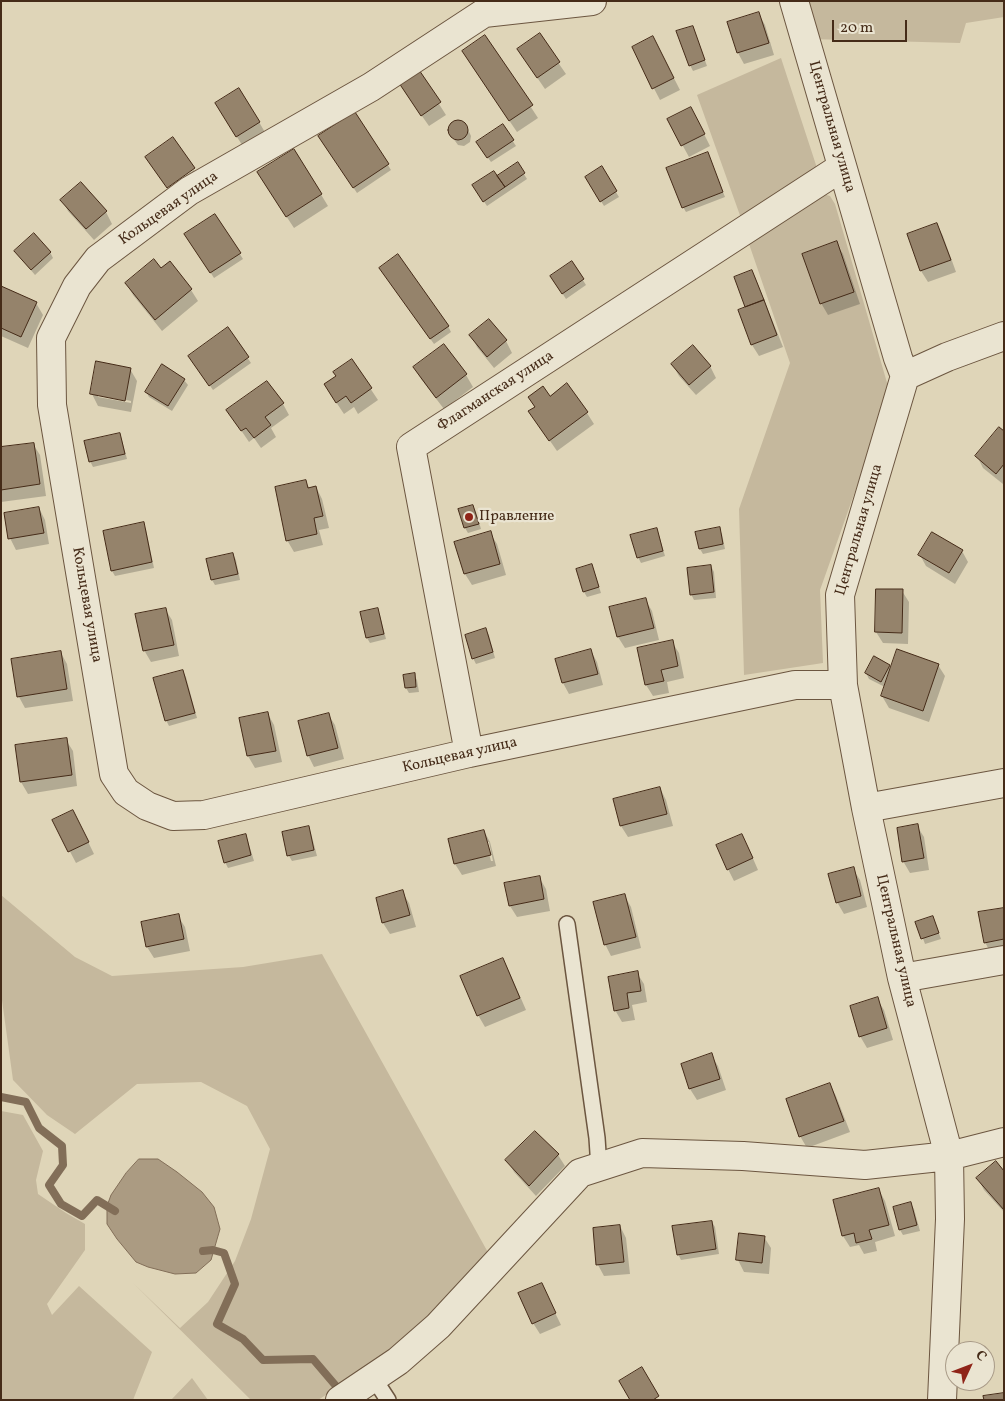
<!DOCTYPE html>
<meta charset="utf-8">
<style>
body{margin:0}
#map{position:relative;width:1005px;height:1401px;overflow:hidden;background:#dfd5b8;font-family:Vollkorn,serif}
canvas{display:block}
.frame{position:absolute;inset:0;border:2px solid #452b18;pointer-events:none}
.north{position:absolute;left:945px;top:1341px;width:50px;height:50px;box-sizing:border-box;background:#eae4d1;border:1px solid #a89a87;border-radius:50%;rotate:47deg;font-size:14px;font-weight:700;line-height:20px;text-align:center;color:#452b18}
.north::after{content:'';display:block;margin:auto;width:18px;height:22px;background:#8f2418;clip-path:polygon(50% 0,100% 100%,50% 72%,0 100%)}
.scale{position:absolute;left:832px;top:20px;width:75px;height:22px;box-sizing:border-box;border:2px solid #452b18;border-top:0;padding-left:6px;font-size:15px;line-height:18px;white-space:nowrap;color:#452b18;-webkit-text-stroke:4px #eae4d1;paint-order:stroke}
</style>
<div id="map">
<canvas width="1005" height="1401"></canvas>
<div class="frame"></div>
<div class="north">С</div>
<div class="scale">20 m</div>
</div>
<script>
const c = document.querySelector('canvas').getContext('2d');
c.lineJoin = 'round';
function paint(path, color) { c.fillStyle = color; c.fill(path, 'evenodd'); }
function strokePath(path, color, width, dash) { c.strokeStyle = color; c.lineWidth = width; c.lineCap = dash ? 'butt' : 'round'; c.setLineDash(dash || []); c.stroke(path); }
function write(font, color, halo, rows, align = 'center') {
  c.font = font + ' Vollkorn,serif'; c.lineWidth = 4.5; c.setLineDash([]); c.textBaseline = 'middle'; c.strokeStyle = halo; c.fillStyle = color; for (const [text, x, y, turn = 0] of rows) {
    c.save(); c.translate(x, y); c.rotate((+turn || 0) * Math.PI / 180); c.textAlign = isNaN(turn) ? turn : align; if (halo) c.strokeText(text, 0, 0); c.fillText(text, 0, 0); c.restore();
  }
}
const green = new Path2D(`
 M799 1H1004V17L966 23 960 43 809 39Z
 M781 58 817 168 742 221 697 95Z
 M820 193 830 196 835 204 890 393 820 590 823 663 744 675 739 509 790 363 748 241Z
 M1 895 75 957 112 976 243 967 322 954 490 1256 420 1327 346 1382 318 1400H251L133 1283 85 1250 47 1304 52 1315 79 1286 152 1352 133 1400H1V1111L23 1115 43 1151 36 1180 38 1194 66 1213 85 1224V1250L133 1283 180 1328 208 1302 235 1261 251 1219 270 1149 247 1106 201 1082 137 1084 75 1134 47 1115 13 1080 1 993Z
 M192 1378 208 1400H171Z`);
const water = new Path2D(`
 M139 1159H158L177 1172 202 1192 214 1207 220 1229 211 1260 196 1273 175 1274 148 1267 136 1262 117 1239 107 1224V1206L111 1195 126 1173Z`);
const shadow = new Path2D(`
 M758 13 765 25 774 55 744 64 738 53Z
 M693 27 707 66 693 71 690 65Z
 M539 35 566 74 545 89 518 50Z
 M485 37 538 118 517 132 470 63Z
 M633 48 659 49 680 90 660 100Z
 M416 68 446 115 429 126 405 92Z
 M355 113 391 170 357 193 323 142Z
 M223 115 259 122 266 134 244 148Z
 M668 119 697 120 710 146 689 157Z
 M459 120 465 123 471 136 470 142 464 146 458 145 450 134 449 128 453 122Z
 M512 140 516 146 491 162 481 148Z
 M294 150 328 206 294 228 265 184Z
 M710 159 725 197 686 212 683 207Z
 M517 163 527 179 487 206 477 191Z
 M601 168 619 197 604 206 586 177Z
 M194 170 200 180 174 199 167 189Z
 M81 183 106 212 112 224 94 240 68 211 62 200Z
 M215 215 243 259 214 278 189 239Z
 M937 224 943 236 956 272 928 282 921 271 908 234Z
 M836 243 843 254 860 304 828 315 821 303Z
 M16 251 50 252 53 258 35 275 19 256Z
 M169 263 191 290 198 301 162 331 133 295 126 283 161 270Z
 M572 263 586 285 566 299 555 282Z
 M384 273 448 326 451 332 434 344Z
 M755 277 783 347 759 356 752 345 739 311 747 308 736 278Z
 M1 287 36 303 43 315 28 348 1 336Z
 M228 329 251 363 213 390 193 361Z
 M471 335 506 341 512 353 494 368 477 347Z
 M444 345 466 375 473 387 444 409 421 379 414 368Z
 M352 361 378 400 358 414 354 407 344 414 332 396 338 377Z
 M672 364 710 366 716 378 696 395 679 376Z
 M130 369 137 381 131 412 98 406 92 394ZM98 394 131 401V403L98 397Z
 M184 380 188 385 172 411 149 397 146 392Z
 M567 385 587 413 594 424 557 451 530 412 535 408 529 397 549 398Z
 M283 404 289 415 271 428 276 437 261 448 254 438 249 442 228 411Z
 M1004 432V484H1003L983 468 977 456Z
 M119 435 122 440 127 459 93 467 90 461Z
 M33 444 40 455 46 496 1 502V448Z
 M305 481 310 489 316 487 322 499 329 528 319 530 323 545 294 552 287 540Z
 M473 506 476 512 481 529 468 533 465 528 460 510Z
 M39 508 45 520 49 544 16 550 10 538Z
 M143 524 146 529 154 568 115 576 112 571Z
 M719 528 722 534 725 549 703 554 700 549 696 533Z
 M656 529 659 535 665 556 641 563 638 557Z
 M490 533 497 544 506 575 472 585 465 574Z
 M962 551 968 562 955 584 926 566 920 555Z
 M233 554 236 560 240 580 215 585 212 580 207 560Z
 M591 565 594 571 601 593 587 597 584 592Z
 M711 566 714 572 716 598 694 600 691 594Z
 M902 591 909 602 908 644 883 643 876 632Z
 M645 599 652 611 659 640 625 648 618 637 610 608Z
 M165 609 172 620 179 656 151 662 144 650Z
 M377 610 380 615 386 639 370 643 367 638Z
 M486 630 489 635 495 658 476 664 473 658Z
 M672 642 679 653 684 678 667 682 669 693 653 696 646 685Z
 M591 651 597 662 603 685 569 694 563 683Z
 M61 653 67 664 73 701 25 708 19 697 13 660Z
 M938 665 945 676 929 722 889 708 882 696 885 687 869 679 866 673 889 666 891 669Z
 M183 671 186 677 197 718 169 726 166 720Z
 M414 675 417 680 419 692 409 693 406 688Z
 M268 714 274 725 282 762 255 768 248 756 241 719Z
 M328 714 335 725 344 759 314 767 308 755Z
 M66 740 73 751 77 786 28 794 21 782 16 746Z
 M660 788 666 800 673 826 628 837 621 826 614 800Z
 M54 821 79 823 94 854 76 863Z
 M917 826 924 837 929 870 910 873 903 861Z
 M308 828 311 833 317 856 292 861 289 856 283 833Z
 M484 831 490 842 496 866 462 875 455 864 449 840ZM486 842H489L493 861H491Z
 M245 836 248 841 254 861 228 868 225 862Z
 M748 847 758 870 734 881 728 869Z
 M853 869 860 880 867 907 844 914 837 902Z
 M539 877 546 889 550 911 517 917 510 906Z
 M402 892 409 903 416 927 390 934 383 923 377 898Z
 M624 895 631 907 641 948 611 956 605 944Z
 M1004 909V951L991 954 985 942Z
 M178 916 185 927 190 951 154 958 147 947Z
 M933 917 941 939 925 944 917 922Z
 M503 959 509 971 526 1010 485 1027 478 1015Z
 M637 973 644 984 647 1002 632 1005 635 1020 622 1022 615 1010Z
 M877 999 884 1010 893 1040 867 1048 860 1036Z
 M711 1055 718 1066 726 1090 697 1100 690 1089 682 1064Z
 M830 1084 836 1096 850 1132 807 1148 800 1136Z
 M535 1132 558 1155 565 1166 536 1196 514 1172 507 1160Z
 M1004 1172V1212L984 1190 978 1179Z
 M879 1190 885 1201 895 1236 875 1242 877 1251 864 1254 859 1245 850 1247 843 1236Z
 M911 1204 914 1209 920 1231 903 1235 900 1230 894 1208Z
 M712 1222 715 1227 719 1254 681 1260 678 1254Z
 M620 1226 626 1238 630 1274 604 1276 598 1265 594 1229Z
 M764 1237 771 1248 769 1274 744 1272 738 1260Z
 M541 1284 561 1325 540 1334 533 1323Z`);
const stream = new Path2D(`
 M1 1097 26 1102 39 1128 62 1146 63 1165 49 1185 61 1204 82 1216 97 1200 115 1211
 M203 1251 213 1250 224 1253 235 1284 217 1324 243 1339 263 1360 313 1359 342 1393`);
const building = new Path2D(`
 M759 12 769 43 737 53 727 22Z
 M693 26 705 60 689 66 676 31Z
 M540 33 560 62 537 78 517 49Z
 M485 35 533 105 509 121 462 51Z
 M653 36 674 78 652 89 632 47Z
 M417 67 441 102 421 116 397 80Z
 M239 88 260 122 236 137 215 103Z
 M691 107 705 134 681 146 667 119Z
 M355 112 389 164 353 188 318 136Z
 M448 130a10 10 0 1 1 20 0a10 10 0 1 1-20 0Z
 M503 124 514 140 487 158 476 142Z
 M173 137 195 168 167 188 145 157Z
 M294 149 322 194 286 217 257 172Z
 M708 152 723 192 682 208 666 168Z
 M518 162 525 173 505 187 497 176Z
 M602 166 617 191 600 202 585 177Z
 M494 171 505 187 483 202 472 185Z
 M81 182 107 211 86 229 60 200Z
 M215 214 241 253 210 273 184 234Z
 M937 223 951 260 920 271 907 234Z
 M34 233 51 252 31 270 14 251Z
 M837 241 854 292 820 304 802 254Z
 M398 254 449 326 430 339 379 268Z
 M154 259 161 268 170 261 192 289 155 320 125 283Z
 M572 261 584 279 562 294 550 276Z
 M752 270 764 300 745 307 734 277Z
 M1 286 37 302 21 337 1 328Z
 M764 300 777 335 751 345 738 310Z
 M489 319 507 340 487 357 469 335Z
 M228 327 249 357 209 386 188 356Z
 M444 344 467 374 436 398 413 367Z
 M693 345 711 366 689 385 671 364Z
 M352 359 372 388 351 403 346 396 336 403 324 384 336 376 333 372Z
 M96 361 131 368 125 401 90 394Z
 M162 364 185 379 168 406 145 392Z
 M267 381 284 403 265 417 271 425 254 438 246 428 241 431 226 410Z
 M567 383 588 412 549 441 528 411 535 407 528 397 543 386 550 396Z
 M999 427 1004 431V464L996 474 975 456Z
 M120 433 125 454 89 462 84 441Z
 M34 443 40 484 1 490V447Z
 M306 480 308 488 316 486 323 516 314 518 317 534 286 541 275 487Z
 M473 505 479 524 464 528 458 509Z
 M39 507 44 533 8 539 4 513Z
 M144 522 152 562 111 571 103 531Z
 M720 527 723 544 699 549 695 532Z
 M657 528 663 551 637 558 630 535Z
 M491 531 500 564 464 574 454 542Z
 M932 532 963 550 949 573 918 555Z
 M233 553 238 574 211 580 206 559Z
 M592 564 599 587 583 592 576 569Z
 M711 565 714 592 690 595 687 568Z
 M876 589H903L902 633 875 632Z
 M646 598 654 628 617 637 609 607Z
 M166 608 174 645 143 651 135 614Z
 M378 608 384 634 366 638 360 612Z
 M486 628 493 652 472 659 465 635Z
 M673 640 678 666 661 670 664 681 645 685 637 648Z
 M591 649 598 674 562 683 555 659Z
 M897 649 939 664 923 711 881 696Z
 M61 651 67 689 17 697 11 659Z
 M874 656 890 665 881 682 865 673Z
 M183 670 195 713 165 721 153 678Z
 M415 673 416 687 405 688 403 675Z
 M268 712 276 751 247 756 239 718Z
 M329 713 338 748 307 756 298 721Z
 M67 738 72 775 20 782 15 745Z
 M660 787 667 814 620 826 613 799Z
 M73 810 89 842 68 852 52 820Z
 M918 824 924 858 902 862 897 828Z
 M309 826 314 850 287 856 282 832Z
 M484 830 491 855 454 864 448 839Z
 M246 834 251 855 224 863 218 841Z
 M742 834 753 858 727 870 716 845Z
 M854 867 861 896 836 903 828 874Z
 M540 876 544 899 509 906 504 883Z
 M403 890 410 915 382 923 376 898Z
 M625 894 636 937 604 945 593 902Z
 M1004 908V939L984 943 978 912Z
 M179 914 184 939 146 947 141 922Z
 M933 916 939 933 921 939 915 922Z
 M503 958 520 998 477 1016 460 976Z
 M638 971 641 991 627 993 629 1008 614 1011 608 977Z
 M878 997 887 1028 859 1037 850 1006Z
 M712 1053 720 1079 689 1089 681 1064Z
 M830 1083 844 1121 799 1137 786 1099Z
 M535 1131 559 1154 529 1186 505 1160Z
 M996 1161 1004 1171V1210L976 1178Z
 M879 1188 889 1225 869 1230 872 1239 856 1243 854 1233 842 1236 833 1200Z
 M911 1202 917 1225 899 1230 893 1207Z
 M712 1221 716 1249 677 1255 672 1226Z
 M620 1225 624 1262 596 1265 593 1228Z
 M739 1233 765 1236 762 1263 736 1260Z
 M542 1283 556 1313 532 1324 518 1293Z
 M642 1367 659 1396 653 1400H630L619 1381Z
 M1004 1393V1400H984L983 1396Z`);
const service = new Path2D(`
 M567 924 597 1138 599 1168
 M373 1377 388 1400`);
const minor = new Path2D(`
 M592 1 484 13 371 87 189 191 98 259 77 286 51 338 52 405 114 774 126 792 147 806 173 816 204 815 469 753 795 685H843
 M794 1 898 358 905 376 840 595 843 685 866 808 902 978 949 1156 950 1219 942 1400
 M905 376 947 357 1004 336
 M469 753 411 447 842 167
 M866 808 1004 783
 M902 978 1004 960
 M340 1400 398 1361 438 1326 580 1173 642 1153 743 1156 865 1165 949 1156 1004 1142`);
const markers = [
 [469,517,5,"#8f2418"]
];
const streetNames = [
 ["Центральная улица",831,127,74],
 ["Кольцевая улица",169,209,-35],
 ["Флагманская улица",496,392,-33],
 ["Центральная улица",860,530,-74],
 ["Кольцевая улица",86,605,80],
 ["Кольцевая улица",460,756,-13],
 ["Центральная улица",895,941,77]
];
const poiNames = [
 ["Правление",479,517]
];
paint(green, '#c5b89d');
paint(water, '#ab9b82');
strokePath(water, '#826e58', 1);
paint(shadow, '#0003');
strokePath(stream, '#826e58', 8);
paint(building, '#95836b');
strokePath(building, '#452b18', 1);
strokePath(service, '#6c5640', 18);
strokePath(minor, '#6c5640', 30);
strokePath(service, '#eae4d1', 15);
strokePath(minor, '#eae4d1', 28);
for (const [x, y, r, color] of markers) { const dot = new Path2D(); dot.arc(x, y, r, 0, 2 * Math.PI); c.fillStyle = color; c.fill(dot); strokePath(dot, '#eae4d1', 2); }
write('15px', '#452b18', '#eae4d1', streetNames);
write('15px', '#452b18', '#eae4d1', poiNames, 'left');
</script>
